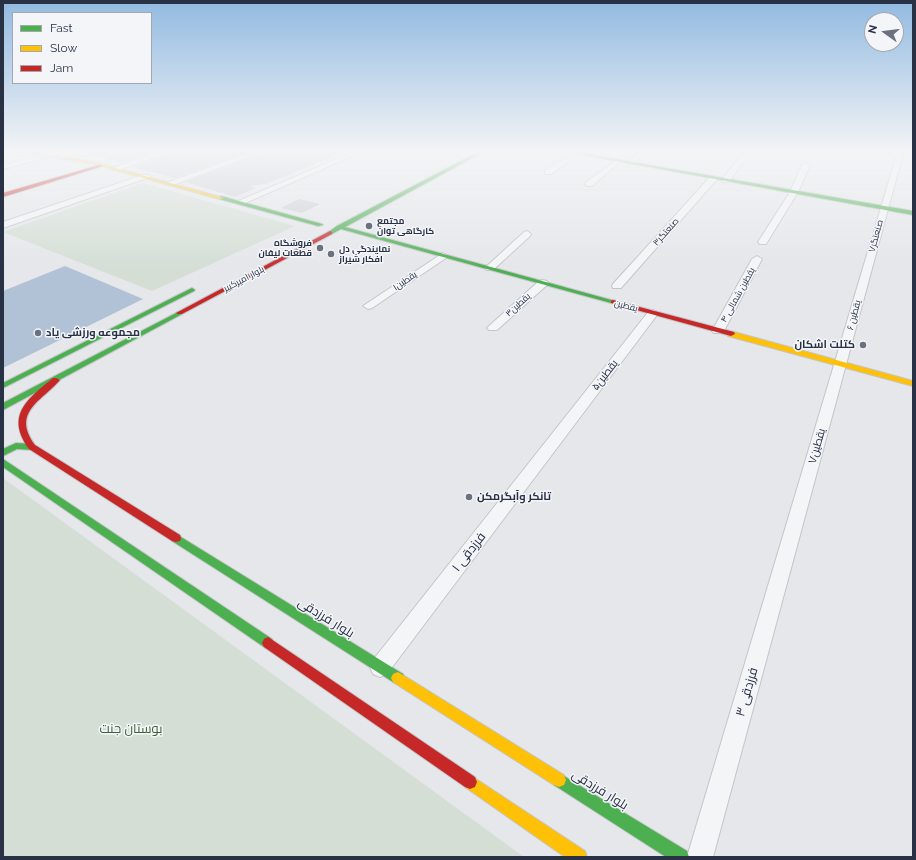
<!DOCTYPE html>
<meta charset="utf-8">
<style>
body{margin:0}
#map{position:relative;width:916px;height:860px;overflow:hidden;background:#e5e7ea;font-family:Raleway,sans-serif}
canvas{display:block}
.frame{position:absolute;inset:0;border:4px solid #293245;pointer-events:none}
.legend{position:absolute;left:12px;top:12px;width:140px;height:72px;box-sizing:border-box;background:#f3f5f9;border:1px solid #a2a7b1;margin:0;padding:5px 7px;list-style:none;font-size:12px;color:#293245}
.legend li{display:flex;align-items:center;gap:8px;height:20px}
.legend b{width:20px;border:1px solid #a2a7b1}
.north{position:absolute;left:864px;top:12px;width:40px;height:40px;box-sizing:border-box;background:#f3f5f9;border:1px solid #a2a7b1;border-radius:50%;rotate:284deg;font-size:11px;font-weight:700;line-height:16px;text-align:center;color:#293245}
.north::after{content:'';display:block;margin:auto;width:14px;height:18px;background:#6b717f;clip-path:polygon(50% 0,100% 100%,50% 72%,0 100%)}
</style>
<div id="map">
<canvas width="916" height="860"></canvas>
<div class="frame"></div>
<ul class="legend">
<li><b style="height:5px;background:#4caf50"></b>Fast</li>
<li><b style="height:5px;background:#ffc107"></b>Slow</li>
<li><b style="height:5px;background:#c62828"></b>Jam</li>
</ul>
<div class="north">N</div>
</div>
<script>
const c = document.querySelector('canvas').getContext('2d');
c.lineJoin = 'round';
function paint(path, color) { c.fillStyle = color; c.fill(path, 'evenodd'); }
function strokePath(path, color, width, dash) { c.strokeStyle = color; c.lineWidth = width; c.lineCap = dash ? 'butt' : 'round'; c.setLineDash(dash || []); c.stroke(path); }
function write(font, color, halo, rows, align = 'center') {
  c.font = font + ' Raleway,Cairo,sans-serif'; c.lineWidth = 3; c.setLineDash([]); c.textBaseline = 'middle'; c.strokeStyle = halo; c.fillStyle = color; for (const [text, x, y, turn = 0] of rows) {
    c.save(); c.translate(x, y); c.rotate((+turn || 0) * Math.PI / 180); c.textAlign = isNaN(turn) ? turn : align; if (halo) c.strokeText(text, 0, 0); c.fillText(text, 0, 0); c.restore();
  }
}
const green = new Path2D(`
 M143 183 295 226 152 291 3 232Z
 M3 478 524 857H3Z`);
const water = new Path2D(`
 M65 266 143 299 3 368V291Z`);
const building = new Path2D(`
 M87 150H163L121 163 85 153Z
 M177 150H256L175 178 133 167 176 151Z
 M268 150H349L266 184 249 186 256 188 235 197 185 182 268 151Z
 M299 199 320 204 302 213 281 208Z`);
const street = new Path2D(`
 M77 150H86L58 159 55 157Z
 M167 150H176L119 170H113L112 168Z
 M259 150H267L173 185H170L166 183Z
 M358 150H366L243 204H240L236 202Z
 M641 150H648L633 164H629V162Z
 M745 150H751L729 182H723L722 180Z
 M883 150H904L713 857H687L897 154Z
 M576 152 581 153 551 174H545V170Z
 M47 154 49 155V157L3 169V165Z
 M618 159 620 160V162L592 186H586V182Z
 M806 163 810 165 798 192 766 244H760L758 242 790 192 802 165Z
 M143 175H149L150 177 3 228V222Z
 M711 176H714L718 178 621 288H613L612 286 613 284Z
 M527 231 531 234 530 236 493 270H487L485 268 487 266 524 232Z
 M443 253 448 256 446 258 372 308 368 309 363 306Z
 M757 256 762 259 724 331 722 333H714L712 331 752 259Z
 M543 280 547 281 548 283 547 285 497 330H489L487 328 489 326 539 281Z
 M653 310 658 313 657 315 387 674 380 677 373 674 370 667 373 660 649 311Z`);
const fast = new Path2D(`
 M482 150H487L345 227 615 301V303H611L341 229 332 234 327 233 337 226Z
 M556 150H563L913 211V215Z
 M221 196 322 224 323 225 318 226 219 199 218 198Z
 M192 288 195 290 194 291 3 388V383Z
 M180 311 182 312V314L3 410V403Z
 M16 443 32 444 37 447 32 450 17 449 3 456V449Z
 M3 459 272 639 274 643 272 647 268 649 264 647 3 467Z
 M176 534 403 674 405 678 403 682 398 684 393 682 172 541 171 538 172 535Z
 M559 773 687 851 689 857H666L554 785 552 780 554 775Z`);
const slow = new Path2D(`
 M6 150H14L94 162 224 198 219 199 94 164Z
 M728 332H734L913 381V386L728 336Z
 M398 672 564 775 566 780 564 785 559 787 554 785 393 682 391 678 393 674Z
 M470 775 585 851 587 857H565L465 787 463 782 465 777Z`);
const jam = new Path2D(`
 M99 165 103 166 3 197V193Z
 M330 231 332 232V234L182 314H178L176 313Z
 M613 300 734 332 735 334 731 336 611 303V301Z
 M53 378H56L60 380C42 401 11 412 35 445L180 535 181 538 180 541 176 542 172 541 29 449C5 416 27 399 53 378Z
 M268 637 475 777 477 782 475 787 470 789 465 787 264 647 262 643 264 639Z`);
const markers = [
 [369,226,4,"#6b717f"],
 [320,248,4,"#6b717f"],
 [331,254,4,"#6b717f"],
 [38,333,4,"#6b717f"],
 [863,345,4,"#6b717f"],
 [469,497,4,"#6b717f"]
];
const farPoinames = [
 ["مجتمع",377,221],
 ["کارگاهی توان",377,231],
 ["فروشگاه",312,243,"right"],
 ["قطعات لیفان",312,253,"right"],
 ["نمایندگی دل",339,249],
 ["افکار شیراز",339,259]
];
const farStreetnames = [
 ["صنعتگر۳",666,232,-48],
 ["صنعتگر۷",876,236,-75],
 ["بلوار امیرکبیر",244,279,-28],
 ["یقطین۱",405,281,-34],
 ["یقطین شمالی ۴",738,295,-61],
 ["یقطین۳",518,305,-42],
 ["یقطین",626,306,15],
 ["یقطین ۶",854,315,-75]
];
const poiNames = [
 ["مجموعه ورزشی یاد",46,333],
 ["کتلت اشکان",855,345,"right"],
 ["تانکر وآبگرمکن",477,497]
];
const streetNames = [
 ["یقطین۵",605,375,-52],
 ["یقطین۷",817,446,-74]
];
const nearStreetnames = [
 ["فرزدقی ۱",469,552,-52],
 ["بلوار فرزدقی",326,618,32],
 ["فرزدقی ۳",747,692,-74],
 ["بلوار فرزدقی",600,790,32]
];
const nearParknames = [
 ["بوستان جنت",131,729]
];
paint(green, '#d4ded5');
paint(water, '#b2c2d6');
paint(building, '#cdcfd3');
strokePath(street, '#c3c5c8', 2);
strokePath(fast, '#c3c5c8', 2);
strokePath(slow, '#c3c5c8', 2);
strokePath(jam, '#c3c5c8', 2);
paint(street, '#f4f5f7');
paint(fast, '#4caf50');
paint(slow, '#ffc107');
paint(jam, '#c62828');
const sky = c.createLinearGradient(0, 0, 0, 270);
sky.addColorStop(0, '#92bae1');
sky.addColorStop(0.56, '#f3f4f6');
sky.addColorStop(1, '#f3f4f600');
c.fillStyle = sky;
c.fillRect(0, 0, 916, 270);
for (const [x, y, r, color] of markers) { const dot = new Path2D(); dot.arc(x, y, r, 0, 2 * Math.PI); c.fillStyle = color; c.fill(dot); strokePath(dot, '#f3f5f9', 1.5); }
write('bold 9px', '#293245', '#f3f5f9', farPoinames, 'left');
write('9px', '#293245', '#f3f5f9', farStreetnames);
write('bold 11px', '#293245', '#f3f5f9', poiNames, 'left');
write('11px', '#293245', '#f3f5f9', streetNames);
write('13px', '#293245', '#f3f5f9', nearStreetnames);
write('13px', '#3c6236', '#f3f5f9', nearParknames);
</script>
